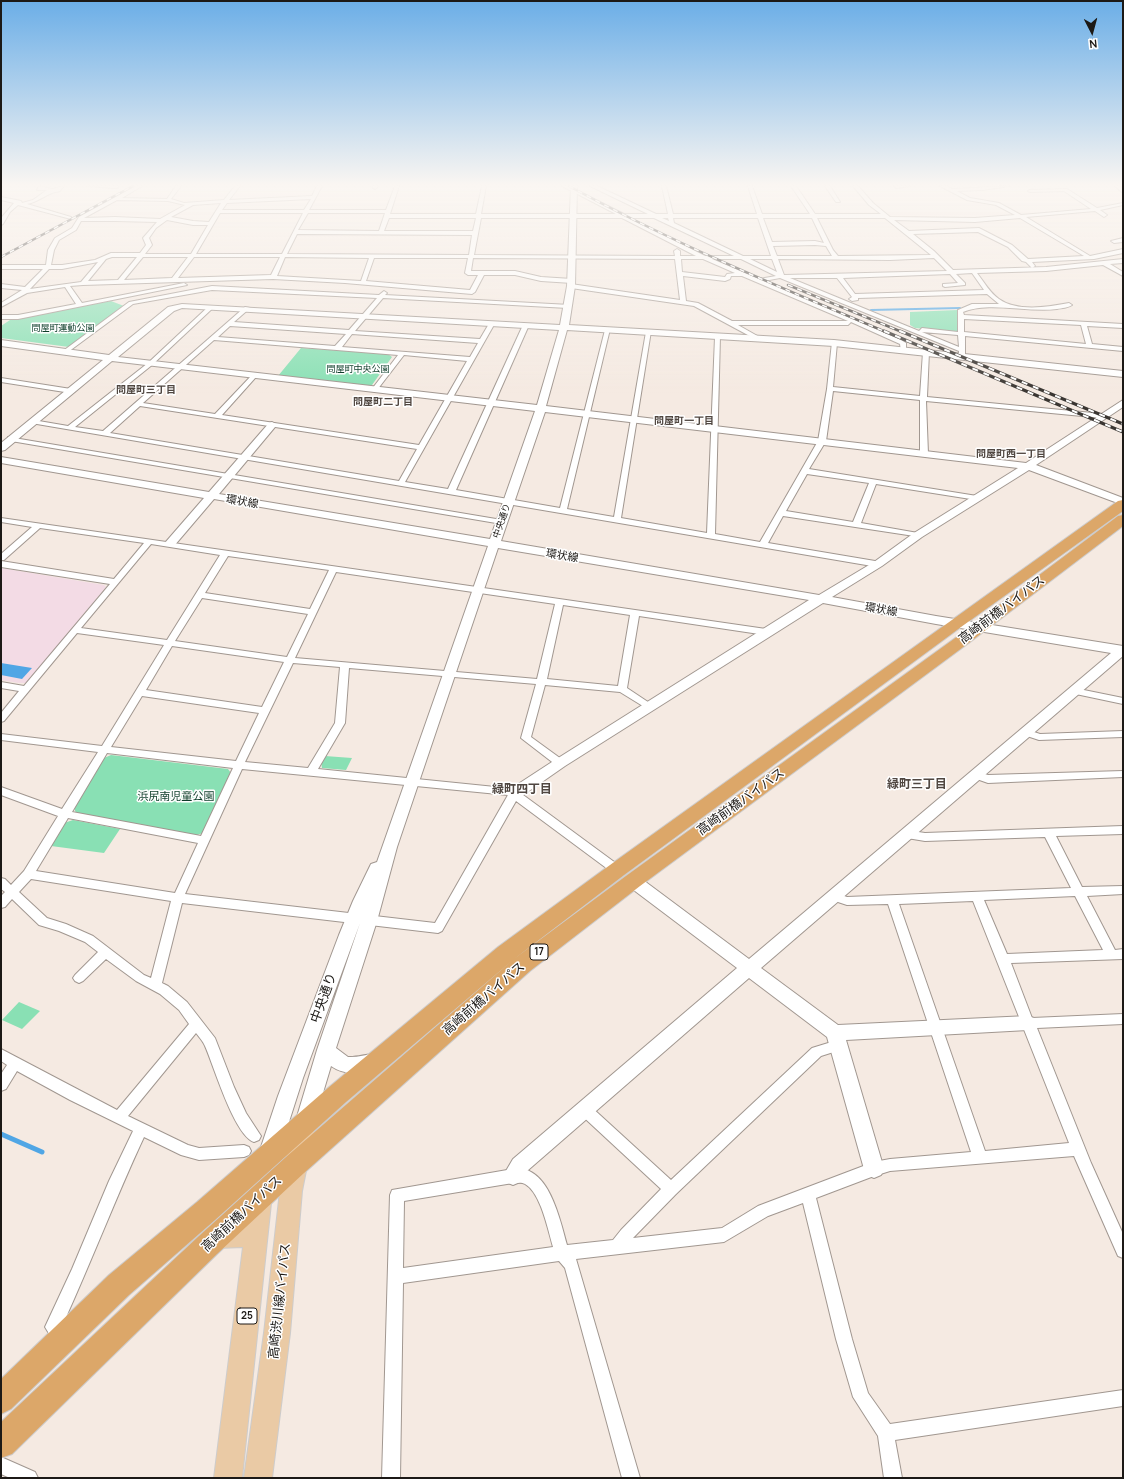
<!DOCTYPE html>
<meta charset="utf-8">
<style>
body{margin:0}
#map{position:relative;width:1124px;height:1479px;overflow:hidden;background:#f5eae2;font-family:Manrope,sans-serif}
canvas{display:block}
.frame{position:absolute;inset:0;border:2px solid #1c1916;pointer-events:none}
.north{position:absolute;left:1072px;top:12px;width:40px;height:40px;-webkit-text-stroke:3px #fff;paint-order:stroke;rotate:174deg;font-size:11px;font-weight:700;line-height:16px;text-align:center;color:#1c1916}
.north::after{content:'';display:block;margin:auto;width:14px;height:18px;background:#1c1916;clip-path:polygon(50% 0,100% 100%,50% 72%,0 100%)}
</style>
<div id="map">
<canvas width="1124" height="1479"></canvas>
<div class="frame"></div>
<div class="north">N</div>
</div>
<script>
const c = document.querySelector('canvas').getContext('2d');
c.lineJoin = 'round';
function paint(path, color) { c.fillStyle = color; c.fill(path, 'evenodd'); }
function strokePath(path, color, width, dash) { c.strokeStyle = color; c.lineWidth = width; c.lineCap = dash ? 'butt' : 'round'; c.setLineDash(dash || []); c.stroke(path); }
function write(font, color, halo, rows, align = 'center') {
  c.font = font + ' Manrope,"Noto Sans JP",sans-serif'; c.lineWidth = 3; c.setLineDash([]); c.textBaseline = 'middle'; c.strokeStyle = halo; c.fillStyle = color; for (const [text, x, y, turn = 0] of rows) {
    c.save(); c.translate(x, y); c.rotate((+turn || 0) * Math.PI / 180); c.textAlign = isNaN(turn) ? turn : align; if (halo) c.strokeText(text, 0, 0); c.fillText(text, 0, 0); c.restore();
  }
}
const education = new Path2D(`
 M1 568 104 585 106 587 27 683H19L1 680Z`);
const green = new Path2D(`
 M111 301 124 306 69 347 1 338V326L13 318Z
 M957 310 958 332 915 328 910 325V312Z
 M301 348 388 354 392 357 372 385 366 386 278 376Z
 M111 755 228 769 231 773 203 833 197 835 76 813 74 808 104 758Z
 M325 756 352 758 346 770 322 768 321 761Z
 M73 820 120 829 104 853 51 846 64 823Z
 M19 1002 40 1011 22 1029 2 1020Z`);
const water = new Path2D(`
 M1 663 32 668 22 679 1 675Z`);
const streamFar1 = new Path2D(`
 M871 310 960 308`);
const stream = new Path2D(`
 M1 1134 42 1152`);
const street = new Path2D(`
 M39 186 52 189 64 186 60 191C46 193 41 201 27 204L71 217V219L18 205 10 212 3 224 1 225 2 217 14 203 1 200V197L21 201 22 203 33 200 47 190H37Z
 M87 186H118V187L116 188Z
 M136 186H142L122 198 167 199 176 186H181L171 199 184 203 224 200 235 186H240L229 200 312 196 317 186H322L309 210H386L395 186H399L390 214H476L482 186H486L481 214H616L562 186H568L624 214H648L590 186H597L656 214H668L662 186H666L673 214H757L748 186H752L762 214H810L791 186H796L815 214H881L869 205 853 186H858L873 203 890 217 975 218 1015 215 996 205 967 200 940 186H947L952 189 1009 186 983 190 957 191 970 198 999 203 1021 215 1091 209 1064 191 1030 192 1028 191 1030 190 1067 189 1097 208 1123 203V205L1100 210 1107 215 1104 217 1095 211 1026 217 1090 256 1123 249V253L1094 259 1032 262 1035 266 1032 268 1026 262 1022 261 1008 247 978 232 913 234 934 251 953 270 1046 267 1123 259V263L1110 264 1123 272V276L1103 265 1046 271 977 273C984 282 990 293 999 299 1017 312 1048 307 1069 303L1072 305C1068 308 1062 308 1057 309 1027 313 990 301 963 312L964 315 1123 324V328L1087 326 1092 344 1123 347V351L965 336V356L962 358 959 356V351L780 278 764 281 901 340 906 343V350L901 351 900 344 851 322 848 325H738L761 338 762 339 759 341 694 306 571 288 568 286 571 284 680 300 675 259 473 258 471 271H515L541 277 572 279 575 281 572 283 541 281 515 275H484L475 292 472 294 345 283 273 279 83 285 70 286 82 303 184 283 187 285 18 319H1V315H18L76 304 65 287 27 293 1 307V303L22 290 1 288V284L25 287 43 269H1V265H46L48 250 55 238 72 228 79 217ZM311 199 304 210H222L227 203ZM117 200 168 201 185 205 160 219 115 217 84 218ZM221 203 209 222 193 221 171 217 193 205ZM220 213H303L282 254H196ZM308 213H385L379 231 298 230ZM389 218H476L473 231H384ZM481 218H622L696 256H680V251L677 249 674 251 675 256 474 255ZM630 218H654L734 256H705ZM662 218H668L669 221ZM673 218H758L771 256H743L674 223ZM763 218H812L824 243 815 241 772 242ZM817 218H885L931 255 838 256 833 250ZM1020 218 1084 256 1028 259 1012 245 979 228 909 231 894 220 975 222ZM167 220 193 225H208L191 254H145L152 245 149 238 156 228ZM81 221H115L157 222 143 238 146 245 140 253H111L95 260 62 265H51L54 250 59 240 76 230ZM297 234 472 235 469 255 287 254ZM815 245 826 246 832 256H777L773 246ZM112 257H137L118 280 88 281 106 259ZM143 257H188L172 278 124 280ZM194 257H280L271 275 178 278ZM285 257 369 258 361 281 277 276ZM374 258H468L465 273 468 275H478L470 290 366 281ZM934 258 947 271 784 275 778 259 890 260ZM681 259H703L735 273 727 274 725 277 682 272ZM712 259H741L776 276 759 279ZM750 259H772L777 272ZM98 262 81 282 30 289 49 269H62ZM972 273 984 290 855 294 843 278 950 274 958 283 943 284V286L945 287 965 285V283L956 274ZM683 276 725 281 730 279 731 276H742L848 321H732L698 303 686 301ZM790 278H837L852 297 849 299 852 301 858 300V298L987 294 999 304H972L958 310V332L922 328 919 331ZM964 319 1081 325 1086 344 964 332ZM922 332 958 335 959 347Z
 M373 186H378L375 189 373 188Z
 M825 186H830L840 202H836Z
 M894 186H910L896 188Z
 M1115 186H1120L1123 189V193Z
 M1123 238V242L1114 243 1111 241Z
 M212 286 379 295 384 291 387 293 385 295 570 305 571 306 568 308 383 298 355 331 480 339 490 322 495 323 405 482 448 489 523 325 528 324 529 325 456 490 560 508 605 330 610 329 567 509 614 517 646 332 651 331 621 518 707 533 715 337 720 336 715 534 760 542 818 441 827 389 832 342 837 343 833 387 920 396 923 352 926 350 929 352 927 397 1103 414 1106 416 1103 418 926 401 928 454 924 456 920 454V400L833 391 826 441 809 469 977 496 981 498 977 500 876 484 861 523 918 533 922 535 921 537 783 516 768 543 881 562 882 564 878 567 31 423V421L33 420 68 426 148 363 209 306 214 307 152 365 75 427 103 431 245 307 250 308 234 322 349 330 377 298 212 290 133 304 68 352 63 351 129 302ZM230 326 346 334 335 346 218 337ZM352 334 478 343 470 357 342 347ZM214 340 398 355 372 389 375 391 377 390 404 355 467 361 419 445 222 415 256 377 257 376 254 374 252 375 215 414 143 403ZM140 406 417 449 399 481 110 433ZM807 474 869 483 853 522 786 511Z
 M1 378 71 389 74 391 71 393 1 382Z
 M8 437 502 520 506 522 502 524 11 441H8Z
 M1 518 766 629 770 632 766 635 639 616 627 688 654 706 652 708H646L620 692 545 685 531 737 564 761 565 763 560 766 556 765 521 738 536 684 349 668 345 723 318 769 515 789 621 867 623 870 621 873 617 874 613 873 516 801 442 931 438 933 182 903 162 983 168 986 187 1002 215 1038 234 1087 246 1113 261 1136 259 1140 254 1142C234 1135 214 1066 205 1046 203 1041 199 1037 196 1033L128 1116 188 1145 199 1148 244 1145 249 1147 251 1151 249 1155 244 1157 199 1160 181 1155 144 1137C115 1199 91 1263 62 1326L70 1339 68 1345 62 1347 56 1345 45 1327 72 1269 109 1181 133 1131 70 1100 17 1071 6 1089 1 1091V1074L7 1065 1 1061V1049L117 1110 189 1024 179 1010 160 994 136 981 106 959 83 981 79 983 75 981 73 978 75 975 98 952 85 942 59 931 39 925 12 899 5 907 1 908V896L5 892 1 889V878L5 879 11 885 24 871 58 816 1 795V787L62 809 98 752 1 740V734L102 746 164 645 77 633 4 721 1 722V713L19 691 1 688V682L24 686 110 584 1 567V561L114 579 144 543 40 528 4 560H1V554L32 527 1 522ZM151 544 220 555 167 640 81 628ZM228 556 329 570 310 609 205 593ZM336 572 555 604 537 679 295 658ZM202 598 308 614 287 657 175 641ZM563 605 630 615 618 686 547 679ZM172 646 284 662 262 707 146 690ZM293 663 340 667 335 723 308 768 245 762ZM142 696 259 713 236 761 111 747ZM107 753 233 768 201 836 72 812ZM242 769 508 795 435 923 185 894ZM68 818 198 843 175 893 36 871ZM31 879 171 901 151 978 144 975 93 936 66 924 47 918 19 892Z
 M1074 688 1123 698V704L1071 693 1069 691 1071 689Z
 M1025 729 1040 734 1123 731V737L1039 740 1021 734 1020 732 1021 730Z
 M975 771 988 775 1123 771V777L988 783 971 777 970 775 971 773Z
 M1123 826V834L1056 836 1082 887 1123 886V894L1087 896 1115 950 1123 949V959L1011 963 1032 1018 1123 1014V1024L1037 1028 1091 1163 1123 1234V1258L1118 1256 1074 1156 890 1171 874 1176 816 1198 852 1339 868 1393 890 1424 1123 1390V1406L895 1440 902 1478H884L878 1436 853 1397 836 1339 803 1203 768 1216 724 1242 576 1259 640 1478H622L565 1268 559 1261 403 1283 400 1478H382L390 1195 392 1190 513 1169C519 1169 526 1168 531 1172 552 1183 561 1223 567 1245L613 1240 621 1230 661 1189 579 1113 577 1109 579 1105 584 1103 589 1105 671 1180 812 1048 838 1040 843 1041 844 1045 843 1049 821 1056 676 1194 633 1238 722 1228 758 1206 874 1162 890 1159 971 1152 888 904 847 905 829 899 827 896 829 893 833 892 847 897 1071 888 1045 837 925 841 901 837 900 834 901 831 905 830 925 833ZM1075 896 1103 950 1007 954 984 900ZM973 901 1069 1143 985 1151 899 904ZM513 1183C517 1183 522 1182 525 1184 541 1193 548 1230 553 1247L403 1268 404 1201Z
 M1 1457 35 1472 38 1478H10L1 1474Z`);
const secondary = new Path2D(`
 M571 186H577L575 286 569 325 834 340 1123 371V377L834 346 567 330 546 406 1026 463 1123 400V407L1036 465 1123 498V505L1029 470 922 537 882 566 832 597 936 616 1123 646V656L761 968 838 1025 1028 1016 1034 1018 1037 1023 1034 1028 1028 1030 846 1040 884 1169 881 1175 874 1178 867 1175 864 1169 827 1037 749 978 527 1171 520 1182 513 1185 506 1182 503 1176 513 1159 737 968 627 885 625 881 627 877 633 875 639 877 749 959 1111 653 936 624 823 603 565 766 519 798 514 799 509 798 507 794 509 790 555 760 809 600 498 548 397 847 377 921 336 1048 348 1057C359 1058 370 1052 380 1055L383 1061 380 1067C363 1073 347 1077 331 1066L313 1126 306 1129 299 1126 296 1120 317 1050 360 923 303 1078 279 1153 276 1159 269 1162 262 1159 259 1153 278 1096 339 935 353 901 371 864 377 862 488 546 214 499 174 546H166L164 544 204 498 1 463V457L209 492 269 423 272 422 277 425 275 427 219 494 490 539 535 411 112 361 5 450 1 451V443L103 360 1 346V340L109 355 168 307 182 304 560 325 567 286ZM182 308 559 330 537 405 118 357 174 311ZM545 412 1018 468 914 533 874 562 819 595 501 541Z`);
const primary = new Path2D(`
 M304 1115 312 1118 315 1125 302 1191 290 1333 272 1478H244L264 1333 280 1191 293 1125 296 1118Z
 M261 1183 269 1186 272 1194 242 1478H214L243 1247 218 1248 210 1245 206 1237 210 1229 218 1226 246 1225 250 1194 253 1186Z`);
const highway = new Path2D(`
 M1123 500V511L961 627 624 875 514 959 346 1102 215 1220 129 1295 11 1409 1 1414V1379L109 1275 197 1202 328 1088 498 947 610 865 1118 501Z
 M1123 515V526L970 642 640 886 530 971 304 1173 217 1254 12 1454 1 1458V1422L199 1236 286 1157 514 959 626 876 958 636 1118 516Z`);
const railFar1 = new Path2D(`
 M569 186C671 242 779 287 886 332
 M1 257 133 186
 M788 285 902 332`);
const rail = new Path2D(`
 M884 331 1123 432
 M900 331 1123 424`);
const farParknames = [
 ["問屋町運動公園",63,328],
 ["問屋町中央公園",358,369]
];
const farStreetnames = [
 ["中央通り",502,521,-71]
];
const farNeighbourhoodnames = [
 ["問屋町三丁目",146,390],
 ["問屋町二丁目",383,402],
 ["問屋町一丁目",684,421],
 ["問屋町西一丁目",1011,454]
];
const shields = [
 [539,952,18],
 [247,1316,20]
];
const shieldNames = [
 ["17",539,952],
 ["25",247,1316]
];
const streetNames = [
 ["環状線",242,502,10],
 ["環状線",562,556,9],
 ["環状線",881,610,10]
];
const parkNames = [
 ["浜尻南児童公園",176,797]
];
const neighbourhoodNames = [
 ["緑町三丁目",917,785],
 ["緑町四丁目",522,790]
];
const nearStreetnames = [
 ["高崎前橋バイパス",1002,610,-37],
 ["高崎前橋バイパス",741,802,-36],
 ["中央通り",324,998,-70],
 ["高崎前橋バイパス",484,999,-41],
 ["高崎前橋バイパス",242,1214,-43],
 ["高崎渋川線バイパス",280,1301,-84]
];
paint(education, '#f3dbe5');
paint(green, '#89e0b4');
paint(water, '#50a6e5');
strokePath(streamFar1, '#50a6e5', 2);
strokePath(stream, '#50a6e5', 5);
strokePath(street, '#a19790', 2);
strokePath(secondary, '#a19790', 2);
strokePath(primary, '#cdcccc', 2);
strokePath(highway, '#cdcccc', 2);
paint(street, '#fff');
paint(secondary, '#fff');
paint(primary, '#eacaa5');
paint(highway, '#dca769');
strokePath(railFar1, '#3a3632', 2.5);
strokePath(rail, '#3a3632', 3);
strokePath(railFar1, '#fff', 1.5, [5]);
strokePath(rail, '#fff', 2, [6]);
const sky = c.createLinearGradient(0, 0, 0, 393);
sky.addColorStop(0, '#6baee7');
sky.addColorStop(0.47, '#faf6f2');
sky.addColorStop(1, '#faf6f200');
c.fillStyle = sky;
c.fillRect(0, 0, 1124, 393);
write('9px', '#0c3c28', '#fff', farParknames);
write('9px', '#1c1916', '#fff', farStreetnames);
write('bold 10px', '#504741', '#fff', farNeighbourhoodnames);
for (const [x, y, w] of shields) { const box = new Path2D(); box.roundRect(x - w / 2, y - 8, w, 16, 3); c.fillStyle = '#fff'; c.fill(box); strokePath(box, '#1c1916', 1); }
write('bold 10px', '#1c1916', null, shieldNames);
write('11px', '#1c1916', '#fff', streetNames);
write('11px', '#0c3c28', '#fff', parkNames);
write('bold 12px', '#504741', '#fff', neighbourhoodNames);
write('13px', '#1c1916', '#fff', nearStreetnames);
</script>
